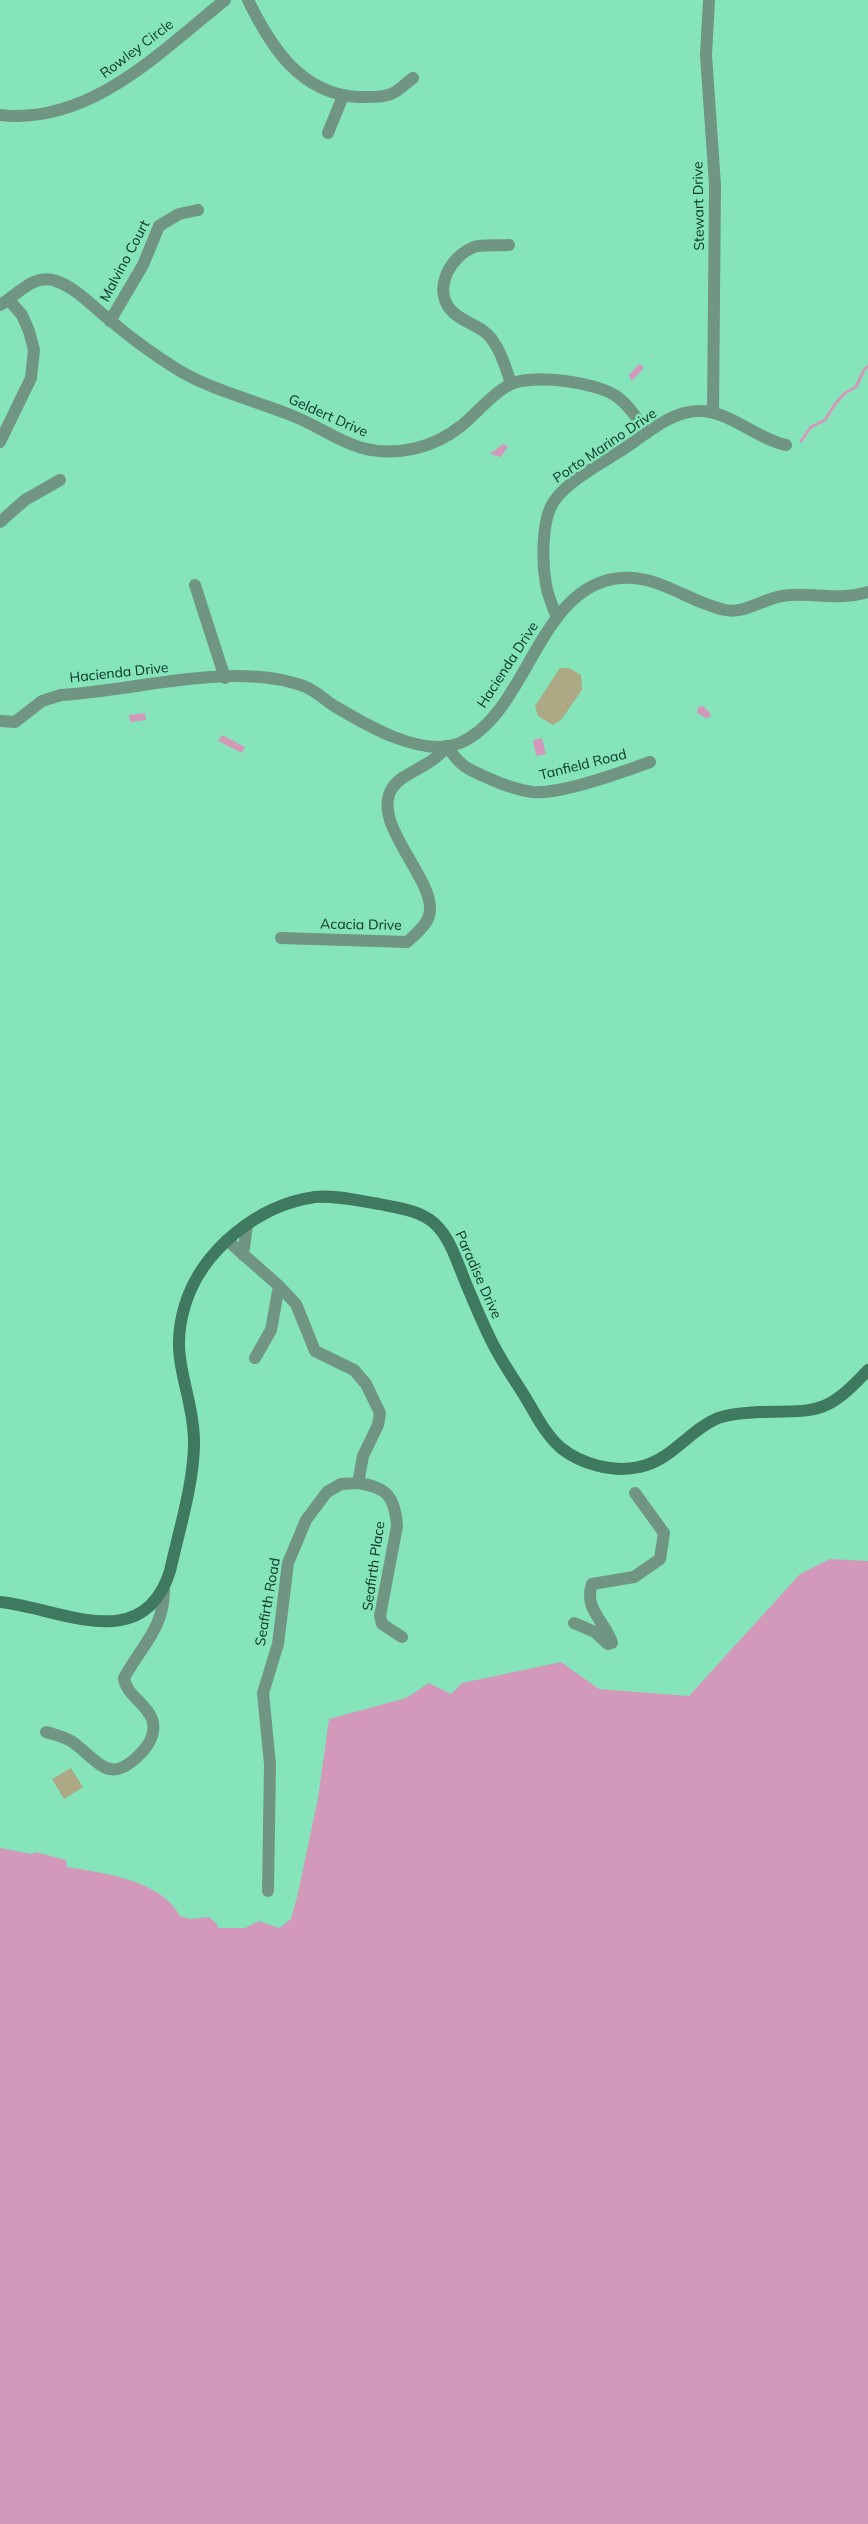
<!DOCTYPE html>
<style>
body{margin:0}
canvas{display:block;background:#85e4ba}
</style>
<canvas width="868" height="2524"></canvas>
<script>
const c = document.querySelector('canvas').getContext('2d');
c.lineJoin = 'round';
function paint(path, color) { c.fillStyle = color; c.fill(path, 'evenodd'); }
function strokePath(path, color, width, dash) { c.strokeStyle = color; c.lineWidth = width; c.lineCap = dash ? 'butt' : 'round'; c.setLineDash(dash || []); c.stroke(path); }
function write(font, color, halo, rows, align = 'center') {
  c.font = font + ' Mulish,sans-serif'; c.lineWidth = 5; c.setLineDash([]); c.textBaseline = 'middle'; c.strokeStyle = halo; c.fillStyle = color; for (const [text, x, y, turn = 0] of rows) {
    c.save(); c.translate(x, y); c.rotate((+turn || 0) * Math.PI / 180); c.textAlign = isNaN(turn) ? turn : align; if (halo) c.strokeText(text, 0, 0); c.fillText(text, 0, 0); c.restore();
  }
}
const green = new Path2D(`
 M560 668H569L581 675 582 690 561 720 553 725 538 716 535 706Z
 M71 1768 83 1787 64 1799 52 1779Z`);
const water = new Path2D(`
 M639 364 643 366V369L632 381 629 375Z
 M503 444 508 446 501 457 490 454Z
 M703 706 711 714 710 717 706 718 697 713 698 707Z
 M145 713 146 720 130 722 129 715Z
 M222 735 245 747 242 753 218 741Z
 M542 738 546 754 536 756 533 740Z
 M830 1559 868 1561V2524H0V1848L32 1854 36 1852 66 1860 67 1867C104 1873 161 1880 180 1916L190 1919 209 1917 217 1924 218 1928H245L259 1921 279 1928 291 1919 298 1893 318 1798 329 1719 406 1698 429 1683 451 1694 462 1683 561 1662 599 1689 689 1696 800 1574Z`);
const stream = new Path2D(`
 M801 441 811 427 825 420 835 404 845 393 856 387 864 370 868 366`);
const street = new Path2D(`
 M248 0C271 47 300 93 357 97 367 97 382 98 391 94 399 91 406 83 413 78
 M709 0 706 55 715 185 713 413
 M0 115C90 125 160 52 225 0
 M328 133 343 96
 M509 245C499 246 484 244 474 247 451 256 433 287 450 309 461 323 483 325 493 341 502 353 506 369 511 383
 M0 305C18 295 33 273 56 281 77 288 94 308 111 321 131 338 153 354 175 368 210 390 254 400 293 416 317 425 337 441 362 448 396 457 434 448 461 426 478 413 490 395 509 385 531 373 596 382 616 396 629 405 638 420 647 433
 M110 321 143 265 159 226 179 214 198 210
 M0 442 31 378 34 350 29 331 22 315 9 300
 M0 522 25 500 60 480
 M195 585 225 678
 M557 618C553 607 548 596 546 585 542 563 541 518 555 500 570 479 606 461 628 446 648 432 673 411 698 411 729 410 756 439 786 445
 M0 721 15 722 42 701 61 695C134 691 237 660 306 687 317 692 326 701 336 707 368 726 422 758 460 743 528 714 538 584 621 578 660 575 688 602 725 610 744 614 763 599 782 596 812 591 836 602 868 592
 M281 938 407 942C417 933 431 922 430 908 430 874 369 820 393 787 404 771 431 768 447 746 460 766 467 769 488 778 501 784 518 790 532 792 559 795 623 772 650 762
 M227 1240 279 1286 296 1304 315 1351 354 1370 366 1384 380 1413 378 1425 363 1456 358 1483 341 1484 327 1492 306 1520 288 1563 278 1644 263 1693 270 1764 268 1891
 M243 1255 247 1225
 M255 1358 271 1330 279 1286
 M358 1483C387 1487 395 1497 397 1526L380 1616 382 1624 402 1637
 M574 1623 595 1632 608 1644 612 1643C606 1622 583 1609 592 1584L634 1577 660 1559 664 1533 635 1493
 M46 1732C55 1735 66 1737 74 1743 101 1764 111 1786 143 1751 151 1742 156 1730 152 1719 146 1703 126 1695 124 1678 141 1646 164 1629 164 1590`);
const secondary = new Path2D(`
 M0 1602C60 1608 143 1657 170 1571 179 1530 195 1480 194 1438 192 1387 168 1360 185 1305 202 1250 258 1205 315 1197 336 1195 359 1201 379 1204 398 1208 419 1210 434 1223 451 1238 458 1265 467 1286 477 1309 486 1333 499 1355 508 1371 518 1385 527 1400 537 1417 546 1435 561 1448 581 1464 613 1473 639 1467 671 1461 689 1430 718 1418 731 1413 745 1413 759 1412 818 1411 826 1415 868 1370`);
const streetNames = [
 ["Rowley Circle",137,49,-37],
 ["Stewart Drive",699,206,-91],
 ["Malvino Court",125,261,-62],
 ["Geldert Drive",328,416,24],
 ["Porto Marino Drive",605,446,-34],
 ["Hacienda Drive",508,665,-57],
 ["Hacienda Drive",119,673,-6],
 ["Tanfield Road",583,765,-14],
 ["Acacia Drive",361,925,1],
 ["Paradise Drive",478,1275,66],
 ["Seafirth Place",374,1566,-82],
 ["Seafirth Road",268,1602,-80]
];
paint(green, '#aca984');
paint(water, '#d299ba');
strokePath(stream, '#d299ba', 3);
strokePath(street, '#709583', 12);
strokePath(secondary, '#3e7960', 12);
write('14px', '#063122', '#85e4ba', streetNames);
</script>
